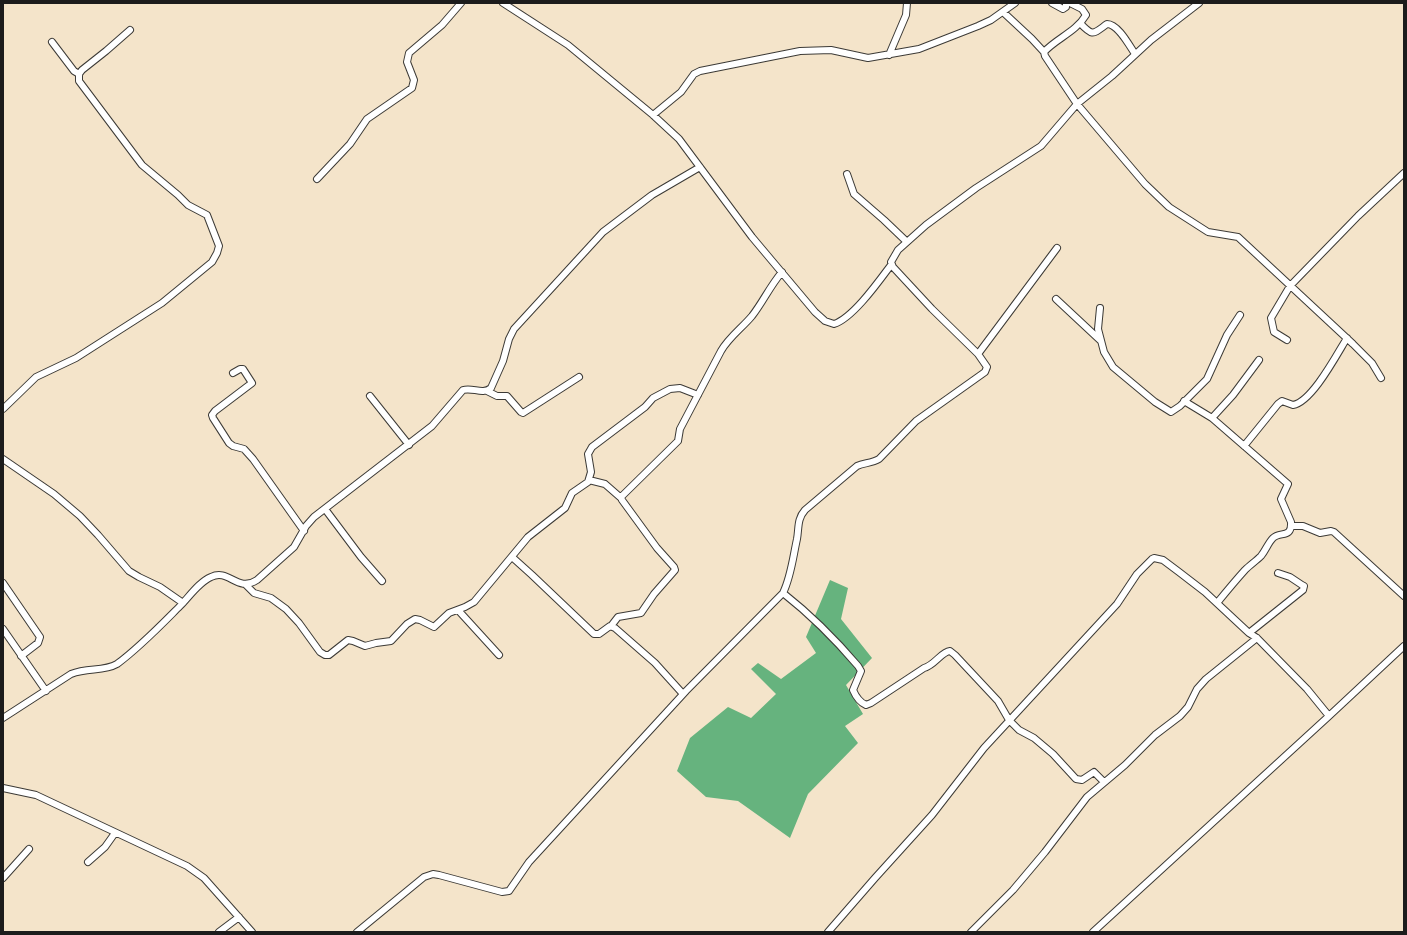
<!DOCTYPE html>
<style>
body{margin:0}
#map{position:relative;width:1407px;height:935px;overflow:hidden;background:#f4e4ca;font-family:Sriracha,sans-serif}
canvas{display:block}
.frame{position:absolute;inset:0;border:4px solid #1c1c1c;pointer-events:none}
</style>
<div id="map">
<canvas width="1407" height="935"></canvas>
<div class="frame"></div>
</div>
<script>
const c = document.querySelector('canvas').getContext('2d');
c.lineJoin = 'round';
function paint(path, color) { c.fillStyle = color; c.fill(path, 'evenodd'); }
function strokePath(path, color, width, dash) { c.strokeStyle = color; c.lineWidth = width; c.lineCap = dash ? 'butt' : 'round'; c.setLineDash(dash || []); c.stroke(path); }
const forest = new Path2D(`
 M830 580 848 588 841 619 872 658 846 685 863 714 845 726 858 743 808 794 790 838 738 801 706 797 677 771 690 738 728 707 751 718 776 694 751 669 758 663 781 679 816 653 806 637Z`);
const street = new Path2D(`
 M503 3 568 45 653 115 679 139 752 237 815 312 825 321 834 324C853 318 879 281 891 265
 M1052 3 1063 9 1066 7V3
 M1070 3 1082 9 1086 15C1076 32 1057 38 1044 52L1045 56 1077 104 1145 184 1169 207 1208 232 1238 237 1353 344 1372 363 1381 378
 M1003 12 1032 39 1044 52
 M1080 23C1093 37 1093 34 1107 24 1118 24 1129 45 1135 54
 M52 42 74 71 79 74
 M889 55 906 15 907 3
 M653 115 681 92 694 74 700 71 800 51 831 50 868 58 919 49 978 26 991 20 1015 3
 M847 174 854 194 884 220 907 242
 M317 179 350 144 367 119 412 88 414 80 407 62 409 53 442 25 461 3
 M1056 299 1101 341
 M1100 308 1098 329 1104 352 1113 367 1155 402 1171 412 1180 406 1207 379 1227 335 1240 315
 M1287 340 1274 332 1271 318 1290 286 1358 216 1404 173
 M978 354 1057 248
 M233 373 240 369H243L252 383 215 411 212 415 213 418 229 443 233 446 244 449 253 459 304 531
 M487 391 497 396H507L521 412 523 413 579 377
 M370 396 409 445
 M1184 401 1212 418 1288 484 1281 499 1291 522C1292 539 1280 531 1273 538 1268 543 1266 550 1261 556 1256 561 1250 565 1245 570 1235 581 1226 592 1217 603
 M3 409 36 377 76 358 162 303 212 262 217 253 219 246 207 215 188 205 178 195 142 165 79 81V74L82 70 106 51 130 30
 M1212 418 1233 395 1259 360
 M1244 446 1278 404 1282 401 1293 405C1312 402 1337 354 1347 338
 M3 459 54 494 80 516 98 535 129 571 139 577 160 587 183 603
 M588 482 589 480 605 484 621 498
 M325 509 361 557 382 581
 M1291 526H1303L1320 533 1331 531 1334 532 1404 596
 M512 557 532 575 594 634H599L610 626 615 628 655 663 683 694
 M3 583 40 637 38 643 21 656
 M246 585 254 593 271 598 286 609 299 623 320 652 325 655H329L348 640 353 641 365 646 376 643 391 641 407 624 415 619 420 620 434 627 449 613 465 607 474 602 528 537 565 508 572 493 588 482 591 472 588 454 592 447 645 407 653 398 670 389 680 388 698 395
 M783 593C811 615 835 639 858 666L861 671 853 690C856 697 859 702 866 705L871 703 924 668C935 665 941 652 950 651L955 655 998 701 1009 720 1019 730 1034 738 1053 754 1076 779 1082 780 1094 772 1104 782
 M458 610 499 655
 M611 626 618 617 641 613 654 594 675 570 674 567 657 548 622 500 621 497 678 441 680 429 721 351C729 337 742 328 752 316 763 302 770 286 782 272
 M3 629 46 691
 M1249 633 1303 590 1304 586 1302 585 1290 577 1278 573
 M3 718 71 674C88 667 103 672 117 664 140 647 160 626 180 606 189 597 199 582 211 577 229 568 237 593 257 580L294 547 306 526 314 517 432 426 463 390C473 387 482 395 491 388L503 361 509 339 514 329 603 232 652 195 700 167
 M3 788 36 795 187 866 204 878 252 932
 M88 862 105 847 115 833
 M3 878 29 849
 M219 932 239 917
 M357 932 424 877 433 874 439 875 502 892 509 891 529 862 686 691 783 593C791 577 793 557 797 539 799 528 797 519 805 510L857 466C864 463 872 463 879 459L916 421 985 372 987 367 978 354 932 309 893 267 891 262 898 250 926 225 976 188 1041 146 1077 104 1112 76 1151 40 1199 3
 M828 932 875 878 932 815 984 748 1117 604 1137 574 1152 559 1154 558 1163 560 1179 572 1205 592 1249 633 1257 638 1307 689 1329 716
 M971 932 1013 890 1045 852 1087 797 1125 765 1155 735 1180 716 1188 707 1197 689 1206 679 1257 638
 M1093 932 1329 716 1404 646`);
paint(forest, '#66b37e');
strokePath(street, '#3c3a36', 8);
strokePath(street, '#fff', 6);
</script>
